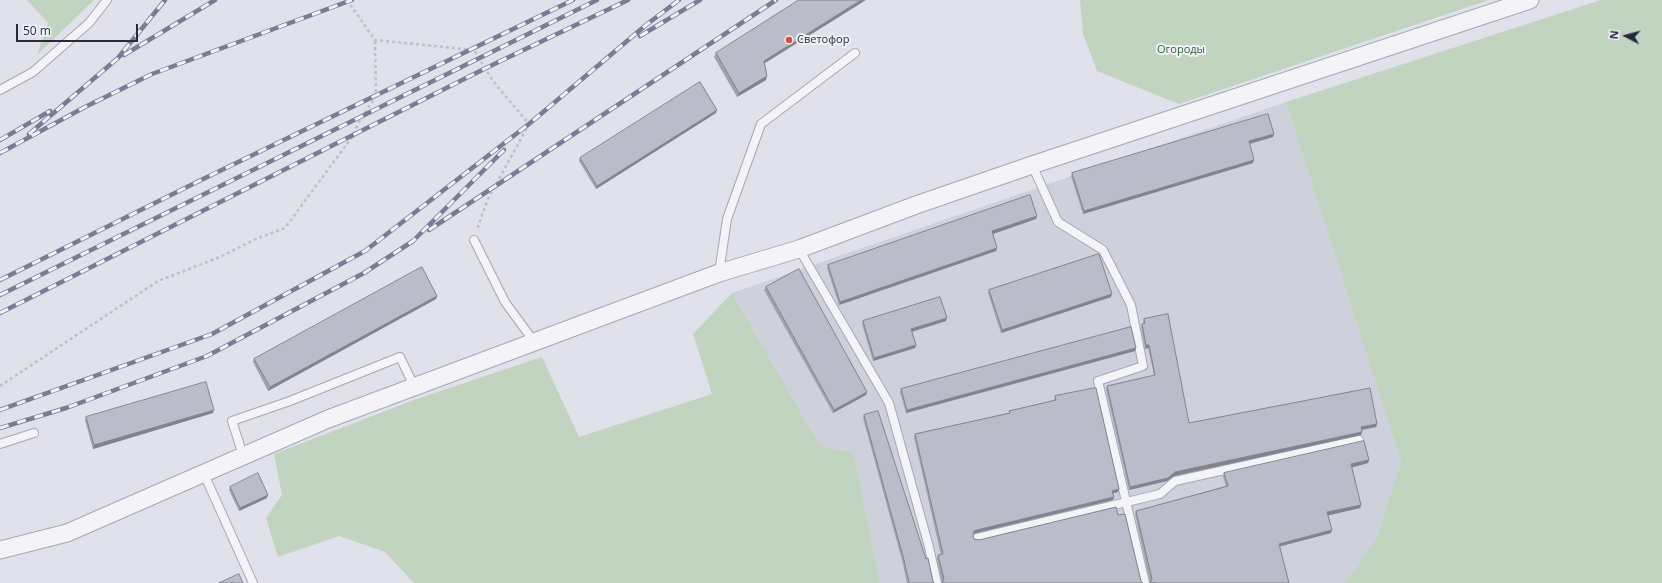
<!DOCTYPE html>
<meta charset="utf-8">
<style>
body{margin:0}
#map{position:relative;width:1662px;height:583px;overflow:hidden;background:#e0e1ea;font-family:"Open Sans",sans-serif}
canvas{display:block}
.north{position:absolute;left:1606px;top:16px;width:40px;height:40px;-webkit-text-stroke:3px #f0f1f7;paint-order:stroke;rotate:276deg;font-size:11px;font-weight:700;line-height:16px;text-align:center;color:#272b42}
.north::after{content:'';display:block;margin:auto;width:14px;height:18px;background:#272b42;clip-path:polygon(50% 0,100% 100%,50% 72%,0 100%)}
.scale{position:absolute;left:16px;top:24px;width:122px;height:18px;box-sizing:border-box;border:2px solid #272b42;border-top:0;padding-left:5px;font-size:12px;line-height:14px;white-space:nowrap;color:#272b42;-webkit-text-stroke:3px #f0f1f7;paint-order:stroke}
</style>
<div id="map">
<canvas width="1662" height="583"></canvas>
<div class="north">N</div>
<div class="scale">50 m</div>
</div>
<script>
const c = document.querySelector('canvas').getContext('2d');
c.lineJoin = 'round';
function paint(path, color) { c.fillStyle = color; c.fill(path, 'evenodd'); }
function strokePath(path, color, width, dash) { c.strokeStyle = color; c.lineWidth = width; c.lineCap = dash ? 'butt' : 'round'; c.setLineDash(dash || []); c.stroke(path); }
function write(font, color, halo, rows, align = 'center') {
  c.font = font + ' "Open Sans",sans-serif'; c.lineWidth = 4; c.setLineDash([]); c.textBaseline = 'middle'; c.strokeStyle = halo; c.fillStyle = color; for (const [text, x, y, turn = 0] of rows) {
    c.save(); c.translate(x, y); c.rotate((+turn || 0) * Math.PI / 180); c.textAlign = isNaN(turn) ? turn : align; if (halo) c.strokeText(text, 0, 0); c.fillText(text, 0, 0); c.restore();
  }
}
const built = new Path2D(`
 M1286 102 1401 462 1377 537 1346 583H880L854 452 821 447 732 293Z`);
const green = new Path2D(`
 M27 0H94L37 55 48 23Z
 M1080 0H1489L1179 104 1097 71 1083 34Z
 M1601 0H1662V583H1346L1377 537 1401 462 1286 102Z
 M732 293 821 447 854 452 880 583H414L385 552 339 536 278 557 266 518 282 495 274 454 414 400 542 357 579 437 712 394 693 334Z`);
const path = new Path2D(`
 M347 0 375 40 474 50 493 81 529 124 487 201 477 230
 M0 386 158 281 220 257 256 239 285 228 352 137 361 118 376 96 375 40`);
const lane = new Path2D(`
 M0 90 33 72 89 23 107 0
 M1032 165 1058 222 1103 250 1131 305 1143 366 1098 381 1145 583
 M474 240 505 302 535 343
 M799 249 889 403 929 547 937 583
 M719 273 727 219 761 124 855 53
 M0 444 34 433
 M243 455 232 421 290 401 400 357 414 386
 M204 474 253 583
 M977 538 1160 494 1175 481 1359 440`);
const street = new Path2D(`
 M0 550 67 533 328 419 719 273 799 249 916 205 1032 165 1530 0`);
const rail = new Path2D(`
 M640 36 700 0
 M124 55 215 0
 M29 134 118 58 165 0
 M0 140 50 111
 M0 153 85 107 152 74 352 0
 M429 230 776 0
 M0 280 199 181 573 0
 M0 295 597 0
 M0 313 486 68 628 0
 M0 410 212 334 365 251 529 124 646 25 679 0
 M0 428 66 408 207 356 364 273 413 241 504 150`);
const wall = new Path2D(`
 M716 53 764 63 766 80 737 97 714 57Z
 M716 113 596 189 579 161 580 158Z
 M1274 134 1273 137 1250 144 1253 163 1083 214 1071 176 1072 173Z
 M1036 219 992 234 996 251 839 305 827 268 828 265Z
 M766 287 867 392 866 395 833 413 764 290Z
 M989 290 1111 297 1001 333 988 293Z
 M437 296 436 299 268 391 253 362 254 359Z
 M1144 319 1189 423 1377 424 1376 427 1362 430 1361 435 1174 476 1167 481 1129 490 1106 389 1107 386 1154 375 1148 348 1145 349 1141 327 1142 324H1144L1143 322Z
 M863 321H946L912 332 916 345 915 348 873 361 862 324Z
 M1136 348 1135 351 906 413 900 392 901 389Z
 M1055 396 1118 492 1113 493V500L976 533 973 534V536L974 539 979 540 1118 515 1141 581 942 582 937 558 938 555H941L914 437 915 434 1009 413V411L1054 401V400Z
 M213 413 93 449 85 420 86 417Z
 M864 415 933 581 934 583H907L903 564 863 418Z
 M1369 460 1368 463 1352 467 1361 505 1360 508 1328 515 1331 533 1279 546 1289 583H1150V582L1135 514 1136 511 1226 486 1223 476 1224 473Z
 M230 487 267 498 239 511 229 490Z`);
const shadedWall = new Path2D(`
 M861 0H866L762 65 764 61Z
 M767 76 766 80 737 97 739 93Z
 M717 110 716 113 596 189 597 186Z
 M1274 134 1273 137 1248 144 1249 141Z
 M1254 160 1253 163 1083 214 1084 211Z
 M1037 216 1036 219 990 235 992 231Z
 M997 248 996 251 839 305 840 302Z
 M1112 294 1111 297 1001 333 1002 330Z
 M437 296 436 299 268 391 270 387Z
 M947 318 946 321 910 332 911 329Z
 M916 345 915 348 873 361 874 358Z
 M1146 345H1149L1148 348 1145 349Z
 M1136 348 1135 351 906 413 907 410Z
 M867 392 866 395 833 413 834 410Z
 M214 410 213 413 93 449 94 445Z
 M1377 424 1376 427 1360 430 1361 427Z
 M1362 432 1361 435 1174 476 1167 481 1129 490 1130 487 1175 472Z
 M1369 460 1368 463 1350 468 1351 464Z
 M1119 489 1118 492 1111 494 1112 491Z
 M268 495 267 498 239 511 240 508Z
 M1114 497 1113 500 976 533 973 534 974 531 977 530Z
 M1361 505 1360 508 1326 516 1327 512Z
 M1332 530 1331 533 1278 547 1279 544Z`);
const building = new Path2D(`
 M799 0H861L764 61 767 76 739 93 716 53Z
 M700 82 717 110 597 186 580 158Z
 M1268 114 1274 134 1249 141 1254 160 1084 211 1072 173Z
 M1030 195 1037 216 992 231 997 248 840 302 828 265Z
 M1099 254 1112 294 1002 330 989 290Z
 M422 267 437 296 270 387 254 359Z
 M799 269 867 392 834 410 766 287Z
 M940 297 947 318 911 329 916 345 874 358 863 321Z
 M1168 314 1189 423 1370 388 1377 424 1361 427 1362 432 1175 472 1168 478 1130 487 1107 386 1155 375 1149 345H1146L1142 324 1145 323 1144 319Z
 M1131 327 1136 348 907 410 901 389Z
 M206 382 214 410 94 445 86 417Z
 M1096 388 1119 489 1112 491 1114 497 977 530 974 531 973 536 974 539 979 540 1116 507 1118 515 1125 514 1141 581 1143 583H942L944 579 938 555 943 554 915 434 1010 413 1009 411 1056 400 1055 396Z
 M878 411 926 559 928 558 933 581 934 583H909L904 560 864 415Z
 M1364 441 1369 460 1351 464 1361 505 1327 512 1332 530 1279 544 1289 583H1155V582L1150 583 1152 579 1136 511 1228 486 1224 473Z
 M258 473 268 495 240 508 230 487Z
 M239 574 243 583H219Z`);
const markers = [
 [789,40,4,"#d64c3e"]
];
const poiNames = [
 ["Светофор",797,40]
];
const parkNames = [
 ["Огороды",1181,50]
];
paint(built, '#ced0dc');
paint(green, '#c1d4c0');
strokePath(lane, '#a5a7b4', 10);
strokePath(street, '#a5a7b4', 19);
strokePath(path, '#bebfc9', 2.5, [3, 3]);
strokePath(lane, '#f3f3f8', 8);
strokePath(street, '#f3f3f8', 17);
strokePath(rail, '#787c94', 4.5);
strokePath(rail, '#f0f1f7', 3, [9]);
paint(wall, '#a0a2ae');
paint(shadedWall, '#82848d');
paint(building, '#babcca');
strokePath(building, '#82848d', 1);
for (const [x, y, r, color] of markers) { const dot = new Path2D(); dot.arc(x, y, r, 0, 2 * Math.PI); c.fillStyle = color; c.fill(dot); strokePath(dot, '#f0f1f7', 1.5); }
write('11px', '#272b42', '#f0f1f7', poiNames, 'left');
write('11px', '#345f36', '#f0f1f7', parkNames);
</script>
